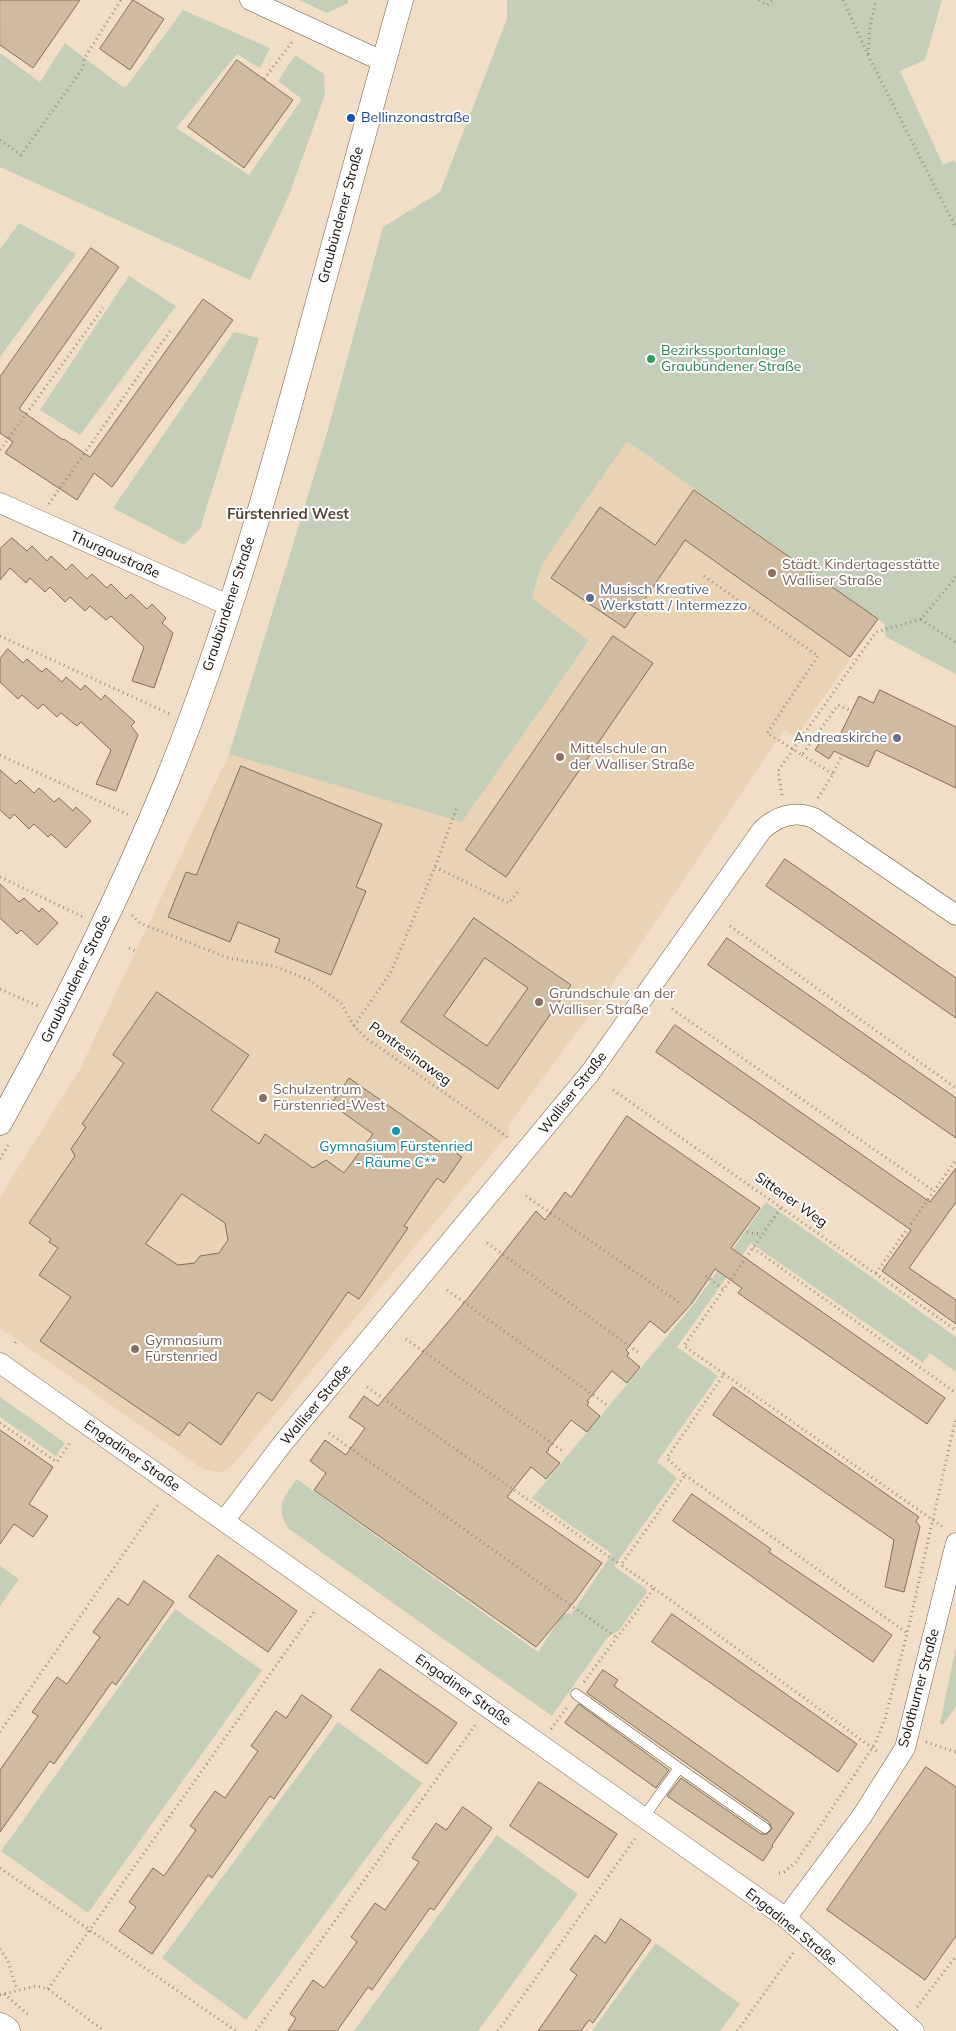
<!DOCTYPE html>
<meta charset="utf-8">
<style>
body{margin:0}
canvas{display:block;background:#f1dec6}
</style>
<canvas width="956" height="2031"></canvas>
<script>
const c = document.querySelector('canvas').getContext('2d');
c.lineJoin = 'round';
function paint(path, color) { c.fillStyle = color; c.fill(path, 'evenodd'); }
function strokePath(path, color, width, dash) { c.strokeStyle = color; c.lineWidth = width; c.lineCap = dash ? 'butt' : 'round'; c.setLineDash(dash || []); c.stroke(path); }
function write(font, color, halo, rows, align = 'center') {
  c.font = font + ' Mulish,sans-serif'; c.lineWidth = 4; c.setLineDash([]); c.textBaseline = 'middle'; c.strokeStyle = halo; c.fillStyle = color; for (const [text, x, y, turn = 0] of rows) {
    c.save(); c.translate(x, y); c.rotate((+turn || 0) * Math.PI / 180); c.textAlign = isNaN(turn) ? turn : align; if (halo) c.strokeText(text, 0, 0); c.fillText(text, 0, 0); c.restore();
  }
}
const built = new Path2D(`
 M627 441 878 619 796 737 784 730 631 958 507 1127 511 1131 231 1467 223 1472H217L203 1469 0 1328V1197L80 1069 229 754 462 822 589 642 532 599 542 564Z`);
const green = new Path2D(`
 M299 0H348V3L327 13Z
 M507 0H942L925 60 900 71 943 165 954 160 956 163V674L886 637 884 623 627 441 542 564 532 598 589 641 462 822 229 754 327 433 383 227 440 192 507 19Z
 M183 10 270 48 260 68 237 54 176 128 249 175 302 99 278 81 295 55 324 74 325 95 289 195 250 280 0 167V53L40 82 65 43 123 87 127 86Z
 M19 223 76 254 0 357V249Z
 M129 276 176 306 80 435 40 410Z
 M234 332 259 338 200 529 184 545 113 508Z
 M766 1202 956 1337V1372L930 1353 923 1363 751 1243 677 1347 718 1376 657 1462 677 1478 614 1566 646 1589 647 1592 619 1630 607 1638 552 1716 289 1529C275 1507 282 1499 297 1479L538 1652 564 1613 571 1614 612 1554 532 1498 694 1304Z
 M0 1397 65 1443 56 1456 0 1417Z
 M0 1566 19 1579 0 1606Z
 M175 1609 262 1670 88 1913 1 1851Z
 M956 1647V1706L943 1725 940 1723Z
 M338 1722 422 1783 246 2020 162 1958Z
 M497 1835 578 1894 478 2031H354Z
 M656 1943 740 2004 720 2031H592Z`);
const building = new Path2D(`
 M0 0H80L33 68 0 45Z
 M133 0 164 19 130 70 100 49Z
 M237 60 293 100 244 168 188 127Z
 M91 248 119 267 19 409 63 440 64 439 90 457 203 299 233 320 112 487 94 473 77 500 5 453 13 442 0 433V377Z
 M694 490 878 619 850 657 685 540 625 628 551 578 600 507 655 545Z
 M12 538 27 551 32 546 47 561 51 556 66 570 72 564 87 579 92 574 107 588 111 584 126 599 131 594 147 609 152 604 166 618 162 623 173 633 154 688 132 681 144 647 111 616 106 620 90 606 85 611 70 597 65 602 50 587 45 592 30 578 26 583 10 568 0 580V549Z
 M613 636 653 663 506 877 466 850Z
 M8 649 23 663 27 659 42 672 46 668 62 682 66 677 81 690 85 685 101 700 105 695 135 722 131 726 138 735 116 791 96 784 111 750 81 722 77 726 61 713 57 717 43 704 38 709 22 695 18 699 0 682V659Z
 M880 690 956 727V788L876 750 868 767 834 751 829 759 815 750 825 735 836 743 859 696 873 703Z
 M241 766 382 824 356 887 366 891 331 975 275 952 280 939 238 922 230 942 168 917 186 872 196 875Z
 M0 770 16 784 20 780 34 793 39 788 54 802 59 798 73 811 76 807 91 821 66 848 51 834 48 837 34 824 29 829 14 814 10 819 0 810Z
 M785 859 956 978V1018L766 886Z
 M0 884 19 902 24 898 39 912 42 908 58 923 37 945 21 930 17 934 0 918Z
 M474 918 571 985 498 1089 401 1022ZM485 958 528 988 487 1046 444 1016Z
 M727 938 956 1098V1138L708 965Z
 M157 992 249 1055 211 1110 259 1144 265 1134 313 1168 326 1160 344 1173 373 1134 331 1104 349 1078 462 1157 444 1183 437 1178 404 1226 408 1228 359 1299 348 1292 272 1401 258 1392 221 1445 189 1422 179 1436 40 1341 71 1297 39 1275 58 1248 49 1242 51 1239 29 1223 75 1156 71 1149 86 1127 82 1124 124 1063 113 1055ZM182 1194 225 1223 228 1240 219 1253 200 1256 195 1263 178 1265 146 1244Z
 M675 1025 930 1202 956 1168V1202L909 1268 956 1300V1324L882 1271 911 1230 656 1052Z
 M627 1116 760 1208 731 1248 945 1398 927 1424 738 1293 742 1288 715 1269 692 1303 665 1333 650 1321 626 1350 629 1353 627 1356 640 1367 627 1383 612 1371 587 1401 589 1402 587 1405 600 1416 587 1432 571 1420 548 1449 549 1450 546 1452 560 1463 546 1479 531 1467 507 1497 602 1563 574 1602 536 1647 314 1490 326 1473 310 1461 325 1440 346 1455 365 1428 349 1417 364 1396 378 1406 468 1298 536 1211 545 1220 565 1192 571 1197Z
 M733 1387 919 1517 916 1521 920 1527 904 1592 885 1587 894 1540 713 1415Z
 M0 1430 53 1467 29 1504 48 1516 33 1537 14 1524 0 1544Z
 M692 1494 771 1549 769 1552 892 1635 873 1662 673 1521Z
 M218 1555 297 1611 268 1652 189 1597Z
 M144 1581 174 1602 116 1685 112 1682 54 1764 50 1761 0 1832V1770L38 1716 32 1712 57 1677 67 1684 100 1637 93 1632 118 1598 128 1605Z
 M672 1614 857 1744 838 1772 652 1642Z
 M380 1669 457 1723 427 1764 351 1710Z
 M603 1670 618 1680 614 1686 794 1813 772 1845 773 1846 763 1861 667 1796 681 1778 761 1834H767L772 1829 769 1822 587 1693Z
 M302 1695 332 1716 274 1799 270 1796 212 1878 208 1875 152 1954 119 1931 136 1907 129 1902 153 1868 164 1876 196 1830 190 1826 215 1791 225 1798 258 1751 251 1746 276 1711 286 1718Z
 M579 1704 669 1770 656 1788 565 1723Z
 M926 1767 956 1787V1936L925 1980 827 1910Z
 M539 1782 617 1834 588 1878 510 1826Z
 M463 1807 492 1828 434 1910 430 1908 372 1990 368 1987 337 2031H288L296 2018 290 2014 313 1980 324 1988 357 1942 351 1937 375 1903 385 1910 419 1862 412 1858 436 1823 446 1830Z
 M621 1919 651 1940 593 2023 589 2020 581 2031H538L577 1975 570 1970 595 1935 605 1943Z`);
const path = new Path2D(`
 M759 0 767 5 772 0
 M843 0 868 55 956 228
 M868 54 870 27 876 0
 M264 79 292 42
 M0 140 21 155 83 68 84 59 121 0
 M0 450 103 308
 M49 504 172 328
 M704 576 818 656 767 733 802 755 838 705 852 711
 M921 619 956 643
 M0 636 170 714
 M0 755 129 815
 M802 755 833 774
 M782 795 778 771 876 632 921 619 956 577
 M818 798 833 774 842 755
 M435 867 509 903 520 889
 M0 877 83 917
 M132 915 140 923 228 958 274 966 309 980 341 1003 354 1026 366 1038 509 1138
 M730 926 956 1088
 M129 948 136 951
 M0 989 38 1006
 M672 1009 934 1191
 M354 1026 391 972 435 867 457 807
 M613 1090 956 1330
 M0 1159 10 1142
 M526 1196 680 1303
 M742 1232 762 1234
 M487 1243 639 1353
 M753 1248 956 1393
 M876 1273 956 1160
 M706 1276 723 1289
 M447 1290 607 1405
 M406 1339 564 1452
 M15 1343 17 1340
 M724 1374 943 1527
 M367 1387 621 1565
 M0 1423 57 1462 71 1441
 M329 1433 617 1638
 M685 1475 907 1633
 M654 1588 878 1752
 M584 1682C607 1650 631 1620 654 1588L621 1565 685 1475 667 1458 724 1374 684 1346 781 1208
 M551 1729 568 1706
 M0 1732 159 1503
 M926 1742 956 1752
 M0 1868 236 2031
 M779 1873 784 1872 796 1862 875 1744 885 1719 907 1634 956 1417
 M0 1949 8 1961 17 1990
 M48 1989 316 1609
 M4 1994 30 2016
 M0 1995 36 1986 48 1989 104 2031
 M917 2007 956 1956
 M256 2031 476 1724
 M498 2031 637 1836
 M737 2031 794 1952`);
const service = new Path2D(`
 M576 1694 679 1768
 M643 1818 679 1768 765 1828`);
const minor = new Path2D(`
 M250 0 384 62
 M0 503 230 606
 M0 1363 786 1918 914 2031
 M224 1521 283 1443 590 1073 762 830C777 816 795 810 814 818L956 915
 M786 1918 862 1816 905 1748 956 1543`);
const tertiary = new Path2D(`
 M0 1123C61 1013 118 900 166 783 228 631 272 472 315 313 343 209 372 104 401 0`);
const secondary = new Path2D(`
 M0 2027 6 2031`);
const markers = [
 [351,118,5,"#1a4fb4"],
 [651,359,5,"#2e9e5b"],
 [772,573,5,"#8d6e63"],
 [590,598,5,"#5c6f8a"],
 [897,738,5,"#6b7280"],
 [560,757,5,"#8d6e63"],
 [539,1002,5,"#8d6e63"],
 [263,1098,5,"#8d6e63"],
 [396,1131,5,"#0f9aa8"],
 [135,1349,5,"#8d6e63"]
];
const transitNames = [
 ["Bellinzonastraße",361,118]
];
const streetNames = [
 ["Graubündener Straße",341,215,-75],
 ["Thurgaustraße",115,555,24],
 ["Graubündener Straße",229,604,-72],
 ["Graubündener Straße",76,979,-64],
 ["Pontresinaweg",410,1054,36],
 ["Walliser Straße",573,1093,-52],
 ["Sittener Weg",791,1200,35],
 ["Walliser Straße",316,1405,-50],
 ["Engadiner Straße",132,1456,35],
 ["Solothurner Straße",919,1688,-75],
 ["Engadiner Straße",463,1690,35],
 ["Engadiner Straße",791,1927,39]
];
const leisureNames = [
 ["Bezirkssportanlage",661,351],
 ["Graubündener Straße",661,367]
];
const educationNames = [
 ["Städt. Kindertagesstätte",782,565],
 ["Walliser Straße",782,581],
 ["Mittelschule an",570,749],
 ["der Walliser Straße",570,765],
 ["Grundschule an der",549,994],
 ["Walliser Straße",549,1010],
 ["Schulzentrum",273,1090],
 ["Fürstenried-West",273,1106],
 ["Gymnasium",145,1341],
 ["Fürstenried",145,1357]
];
const serviceNames = [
 ["Musisch Kreative",600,590],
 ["Werkstatt / Intermezzo",600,606]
];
const worshipNames = [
 ["Andreaskirche",887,738]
];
const cultureNames = [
 ["Gymnasium Fürstenried",396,1147],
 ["- Räume C**",396,1163]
];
const neighbourhoodNames = [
 ["Fürstenried West",288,514]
];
paint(built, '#ead2b4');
paint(green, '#c5ceb9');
paint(building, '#d0baa0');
strokePath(building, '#806f5a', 1);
strokePath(service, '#665642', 11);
strokePath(minor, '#665642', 21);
strokePath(tertiary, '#665642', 25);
strokePath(secondary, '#665642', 29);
strokePath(path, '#9b8d7b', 3, [1, 4]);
strokePath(service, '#fff', 10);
strokePath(minor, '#fff', 20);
strokePath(tertiary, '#fff', 24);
strokePath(secondary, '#fff', 28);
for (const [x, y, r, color] of markers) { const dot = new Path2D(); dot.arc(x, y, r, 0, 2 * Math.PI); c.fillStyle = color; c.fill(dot); strokePath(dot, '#fff', 2); }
write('14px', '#164399', '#fff', transitNames, 'left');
write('14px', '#161008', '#fff', streetNames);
write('14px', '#27864d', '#fff', leisureNames, 'left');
write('14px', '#785e54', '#fff', educationNames, 'left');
write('14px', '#4e5e75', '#fff', serviceNames, 'left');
write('14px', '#5b616d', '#fff', worshipNames, 'right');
write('14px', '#0d838f', '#fff', cultureNames);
write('bold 15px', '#554532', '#fff', neighbourhoodNames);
</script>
